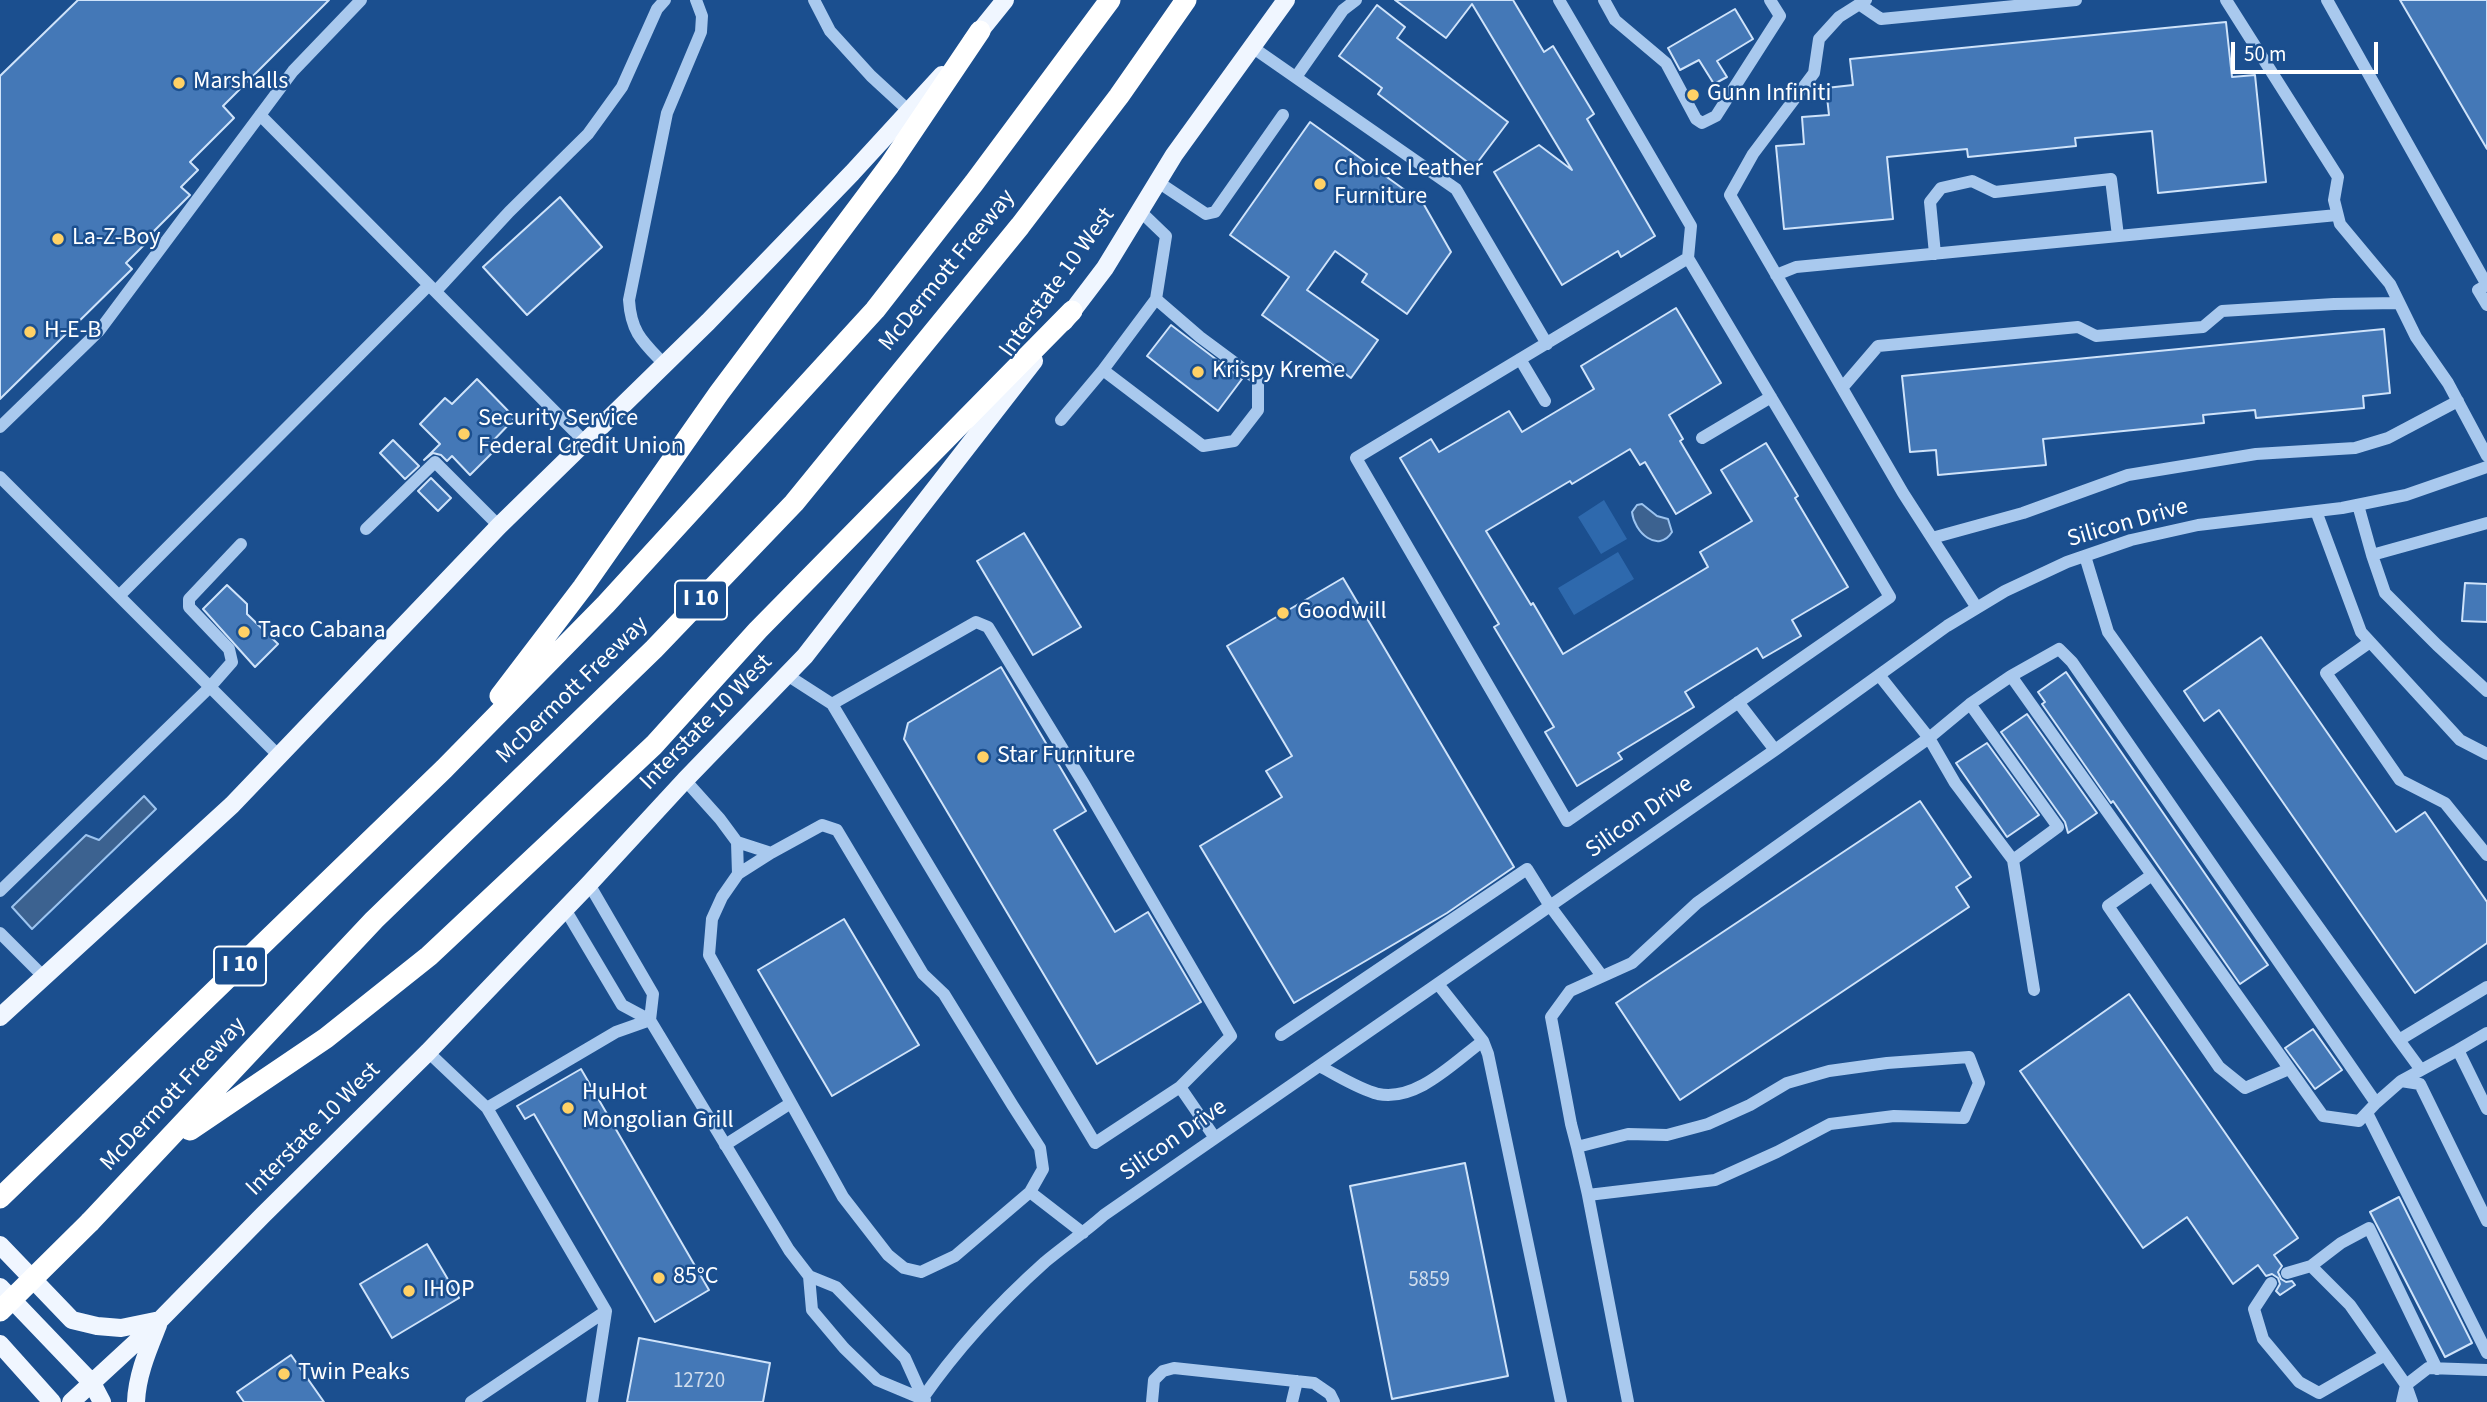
<!DOCTYPE html>
<meta charset="utf-8">
<style>
body{margin:0}
#map{position:relative;width:2487px;height:1402px;overflow:hidden;background:#1b4f8f;font-family:"Source Sans 3",sans-serif}
canvas{display:block}
.scale{position:absolute;left:2231px;top:42px;width:147px;height:32px;box-sizing:border-box;border:4px solid #fff;border-top:0;padding-left:9px;font-size:21px;line-height:24px;white-space:nowrap;color:#fff;-webkit-text-stroke:5px #1b4f8f;paint-order:stroke}
</style>
<div id="map">
<canvas width="2487" height="1402"></canvas>
<div class="scale">50 m</div>
</div>
<script>
const c = document.querySelector('canvas').getContext('2d');
c.lineJoin = 'round';
function paint(path, color) { c.fillStyle = color; c.fill(path, 'evenodd'); }
function strokePath(path, color, width, dash) { c.strokeStyle = color; c.lineWidth = width; c.lineCap = dash ? 'butt' : 'round'; c.setLineDash(dash || []); c.stroke(path); }
function write(font, color, halo, rows, align = 'center') {
  c.font = font + ' "Source Sans 3",sans-serif'; c.lineWidth = 5; c.setLineDash([]); c.textBaseline = 'middle'; c.strokeStyle = halo; c.fillStyle = color; for (const [text, x, y, turn = 0] of rows) {
    c.save(); c.translate(x, y); c.rotate((+turn || 0) * Math.PI / 180); c.textAlign = isNaN(turn) ? turn : align; if (halo) c.strokeText(text, 0, 0); c.fillText(text, 0, 0); c.restore();
  }
}
const green = new Path2D(`
 M1604 500 1627 539 1601 554 1578 517Z
 M1618 552 1634 579 1574 615 1558 588Z`);
const water = new Path2D(`
 M1642 504 1657 516 1668 519 1672 532C1658 554 1634 532 1632 512L1637 505Z
 M144 796 156 809 32 929 12 907 86 835 99 840Z`);
const building = new Path2D(`
 M78 0H329L223 106 234 118 190 162 198 170 181 187 190 195 142 243 144 245 126 263 132 269 0 399V76Z
 M1395 0H1513L1544 52 1553 46 1594 114 1587 119 1655 236 1621 257 1618 251 1562 285 1494 172 1539 145 1572 170 1472 4 1446 38Z
 M2400 0H2487V149Z
 M1377 5 1405 27 1397 38 1508 122 1474 167 1378 94 1382 88 1339 56Z
 M1735 9 1753 39 1717 61 1727 77 1714 84 1699 60 1680 70 1668 48Z
 M2226 22 2232 77 2255 75 2266 182 2158 193 2152 131 2075 138 2076 146 1968 157 1967 149 1887 157 1893 219 1784 229 1776 146 1804 144 1802 117 1829 115 1826 88 1853 85 1850 59Z
 M1310 122 1423 203 1451 252 1407 314 1362 282 1367 274 1335 251 1307 290 1378 340 1351 378 1262 315 1289 277 1230 235Z
 M560 197 602 247 527 315 483 267Z
 M1676 308 1721 383 1669 415 1683 439 1680 441 1711 493 1676 514 1645 462 1640 465 1630 449 1572 484 1570 481 1486 531 1531 605 1533 603 1563 654 1708 567 1700 552 1752 521 1721 470 1766 443 1798 496 1795 498 1848 587 1792 620 1801 636 1763 658 1757 648 1685 692 1694 707 1618 753 1622 759 1577 786 1545 732 1554 727 1494 627 1499 624 1400 458 1431 439 1439 452 1509 411 1522 432 1594 389 1581 366Z
 M1171 325 1242 379 1218 411 1147 356Z
 M2384 329 2390 393 2363 396 2364 408 2256 418 2255 410 2203 415 2204 423 2043 439 2046 465 1938 475 1936 450 1910 452 1902 376Z
 M477 379 515 418 490 444 496 449 470 475 452 456 447 461 441 455 433 453 424 460 440 444 420 424 445 398 452 404Z
 M393 440 419 466 405 479 380 453Z
 M431 478 451 498 438 511 418 491Z
 M1024 533 1081 627 1033 655 977 561Z
 M1343 578 1514 867 1447 913 1294 1003 1200 846 1282 797 1266 771 1292 756 1227 646Z
 M2465 583 2487 584V622L2462 621Z
 M227 585 247 604V614L278 644 255 667 203 609Z
 M2261 637 2396 832 2425 812 2487 902V943L2415 993 2219 710 2204 721 2184 691Z
 M1001 667 1086 811 1054 830 1115 932 1148 912 1201 1002 1097 1064 904 739 908 723Z
 M2066 672 2268 965 2240 984 2113 801 2111 803 2042 704 2045 702 2038 692Z
 M2027 714 2097 813 2068 833 2065 822 2001 732Z
 M1987 743 2039 815 2007 837 1956 763Z
 M1920 801 1971 877 1956 887 1969 907 1680 1100 1616 1003Z
 M844 919 919 1045 832 1096 758 970Z
 M2129 994 2298 1238 2274 1255 2282 1266 2278 1272 2281 1279 2286 1282 2292 1281 2295 1285 2280 1295 2276 1291 2280 1284 2278 1278 2272 1274 2266 1276 2258 1265 2233 1284 2187 1217 2143 1248 2020 1071Z
 M2313 1029 2342 1070 2315 1089 2285 1048Z
 M581 1069 709 1290 655 1322 534 1114 525 1119 517 1106Z
 M1465 1163 1508 1376 1392 1399 1350 1186Z
 M2399 1197 2472 1343 2445 1357 2370 1212Z
 M427 1244 459 1298 392 1338 360 1284Z
 M639 1338 770 1363 763 1402H627Z
 M291 1355 324 1402H244L237 1392Z`);
const minor = new Path2D(`
 M814 0 830 31 871 76 909 111
 M1559 0 1691 226 1688 258 1890 597 1567 821 1356 458 1688 258
 M1604 0 1615 20 1666 63 1696 119 1702 123 1716 116 1780 16 1770 0
 M1866 0 1839 17 1819 39 1814 73 1753 154 1730 195 1903 493 1977 608
 M2226 0 2338 177 2334 200 2340 224 2390 284 2416 337 2448 383 2487 456
 M2327 0 2487 285
 M1859 4 1881 19 2076 0
 M1252 47 1456 189 1547 344
 M1296 77 1343 10 1356 0
 M260 115 586 443
 M1158 182 1206 214 1215 212 1283 115
 M1935 254 1930 202 1941 188 1972 181 1995 192 2111 179 2118 236
 M1776 275 1796 267 2337 215
 M2487 285 2478 290 2487 305
 M436 291 509 212 588 134 622 87 657 9 665 0
 M1520 359 1545 401
 M665 365C643 342 631 333 629 300L667 113 701 32 702 16 696 0
 M1103 370 1156 299 1166 236 1140 211
 M1842 388 1878 346 2078 327 2096 336 2203 327 2222 311 2334 304 2399 303
 M1061 420 1103 370 1203 446 1234 441 1258 410V380L1200 337 1156 299
 M0 427 99 331 293 71 361 0
 M1702 438 1771 397
 M0 477 279 756
 M2358 505 2372 555 2385 593 2437 645 2487 691
 M2316 511 2361 632 2460 740 2487 754
 M366 529 435 462 499 526
 M1932 538 2023 513 2128 475 2256 454 2355 448 2388 438 2458 401
 M2372 555 2487 523
 M2085 556 2108 632 2399 1040 2487 987
 M119 596 429 285
 M2370 642 2326 673 2400 780 2445 803 2487 855
 M787 675 832 704 1095 1143 1180 1087 1215 1138
 M1738 702 1775 750
 M832 704 976 622 988 627 1084 784 1231 1036 1180 1087
 M1970 704 1929 738 1955 783 2013 860 2058 827 1970 704 2011 676 2323 1116 2359 1121 2376 1103 2072 662 2059 649 2011 676
 M685 780 720 819 737 842 738 874 722 897 712 919 709 955 843 1197 888 1255 904 1268 921 1272 955 1256 1030 1192 1043 1169 1040 1148 1013 1106 944 994 923 974 837 830 822 825 771 853 737 842
 M2013 860 2034 990
 M738 874 771 853
 M2152 875 2108 906 2219 1067 2245 1088 2289 1069
 M589 884 653 994 650 1020
 M0 891 210 687 232 662 229 649 189 607V599L241 544
 M565 909 622 1005 650 1020 789 1250 809 1276 836 1287 905 1358 923 1398
 M0 933 43 976
 M1438 984 1483 1041 1488 1054 1561 1402
 M2487 1033 2458 1050 2487 1109
 M1281 1035 1527 869 1550 906 1602 976
 M2399 1040 2421 1070
 M428 1052 487 1108 606 1311 592 1402
 M1319 1066C1337 1075 1358 1089 1378 1094 1417 1102 1454 1062 1483 1041
 M2401 1081 2458 1050
 M2376 1103 2401 1081 2420 1084 2487 1221
 M487 1108 616 1032 650 1020
 M2367 1113 2487 1353
 M725 1145 791 1103
 M1577 1147 1588 1195
 M1030 1192 1083 1233
 M2311 1266 2341 1243 2369 1228 2437 1369
 M2287 1273 2311 1266 2350 1305 2406 1385 2412 1402
 M809 1276 812 1310 844 1348 877 1380 925 1400
 M2271 1283 2254 1309 2263 1339 2299 1382 2319 1393 2385 1355
 M471 1402 606 1311
 M920 1402C955 1351 998 1304 1045 1262 1064 1246 1085 1232 1104 1215L1775 750 1947 626 2005 591 2067 562 2131 540 2198 525 2342 508 2406 495 2487 467
 M1152 1402 1154 1380 1163 1371 1174 1368 1314 1383 1330 1394 1334 1402
 M1292 1402 1297 1381
 M1628 1402 1588 1195 1715 1180 1777 1152 1830 1124 1894 1116 1964 1118 1979 1083 1969 1057 1887 1063 1829 1071 1787 1083 1750 1105 1708 1124 1667 1135 1628 1134 1577 1147 1571 1124 1551 1017 1570 991 1632 963 1697 903 1929 738 1879 675
 M2402 1402 2406 1385 2428 1368 2487 1370`);
const major = new Path2D(`
 M972 41 1005 0
 M1064 322 1105 268 1174 155 1286 0
 M0 1017 232 805 499 526 708 322 852 173 942 75
 M0 1245 72 1320 97 1326 121 1328 160 1320
 M0 1287 92 1383 102 1402
 M0 1344 52 1402
 M71 1402 160 1320 263 1215 428 1052 589 884 685 780 805 656 1034 361
 M136 1402C137 1375 148 1350 158 1325`);
const highway = new Path2D(`
 M500 696 583 587 719 393 889 166 980 31
 M190 1130 326 1038 429 956 654 745 758 630 1072 311
 M0 1198 444 769 606 604 875 310 974 183 1110 0
 M90 1222 374 920 654 649 794 503 1020 226 1119 96 1186 0`);
const highwayBridge = new Path2D(`
 M0 1311 90 1222`);
const markers = [
 [179,83,7,"#ffd166"],
 [1693,95,7,"#ffd166"],
 [1320,184,7,"#ffd166"],
 [58,239,7,"#ffd166"],
 [30,332,7,"#ffd166"],
 [1198,372,7,"#ffd166"],
 [464,434,7,"#ffd166"],
 [1283,613,7,"#ffd166"],
 [244,632,7,"#ffd166"],
 [983,757,7,"#ffd166"],
 [568,1108,7,"#ffd166"],
 [659,1278,7,"#ffd166"],
 [409,1291,7,"#ffd166"],
 [284,1374,7,"#ffd166"]
];
const numberNames = [
 ["5859",1429,1281],
 ["12720",699,1382]
];
const shields = [
 [701,600,52],
 [240,966,52]
];
const shieldNames = [
 ["I 10",701,600],
 ["I 10",240,966]
];
const poiNames = [
 ["Marshalls",193,83],
 ["Gunn Infiniti",1707,95],
 ["Choice Leather",1334,170],
 ["Furniture",1334,198],
 ["La-Z-Boy",72,239],
 ["H-E-B",44,332],
 ["Krispy Kreme",1212,372],
 ["Security Service",478,420],
 ["Federal Credit Union",478,448],
 ["Goodwill",1297,613],
 ["Taco Cabana",258,632],
 ["Star Furniture",997,757],
 ["HuHot",582,1094],
 ["Mongolian Grill",582,1122],
 ["85°C",673,1278],
 ["IHOP",423,1291],
 ["Twin Peaks",298,1374]
];
const streetNames = [
 ["McDermott Freeway",948,271,-51],
 ["Interstate 10 West",1058,283,-54],
 ["Silicon Drive",2128,524,-16],
 ["McDermott Freeway",573,691,-44],
 ["Interstate 10 West",707,723,-46],
 ["Silicon Drive",1640,818,-35],
 ["McDermott Freeway",174,1095,-47],
 ["Interstate 10 West",314,1130,-45],
 ["Silicon Drive",1174,1141,-35]
];
paint(green, '#2e69ad');
paint(water, '#3c6290');
strokePath(water, '#9cc4f0', 2);
paint(building, '#4478b7');
strokePath(building, '#cfe3fa', 2);
strokePath(minor, '#a9c9ee', 12);
strokePath(major, '#f0f6ff', 18);
strokePath(highway, '#fff', 21);
strokePath(highwayBridge, '#fff', 21);
for (const [x, y, r, color] of markers) { const dot = new Path2D(); dot.arc(x, y, r, 0, 2 * Math.PI); c.fillStyle = color; c.fill(dot); strokePath(dot, '#1b4f8f', 2.5); }
write('21px', '#d0dded', null, numberNames);
for (const [x, y, w] of shields) { const box = new Path2D(); box.roundRect(x - w / 2, y - 19.5, w, 39, 5); c.fillStyle = '#1b4f8f'; c.fill(box); strokePath(box, '#fff', 2); }
write('bold 23px', '#fff', null, shieldNames);
write('24px', '#fff', '#1b4f8f', poiNames, 'left');
write('24px', '#fff', '#1b4f8f', streetNames);
</script>
